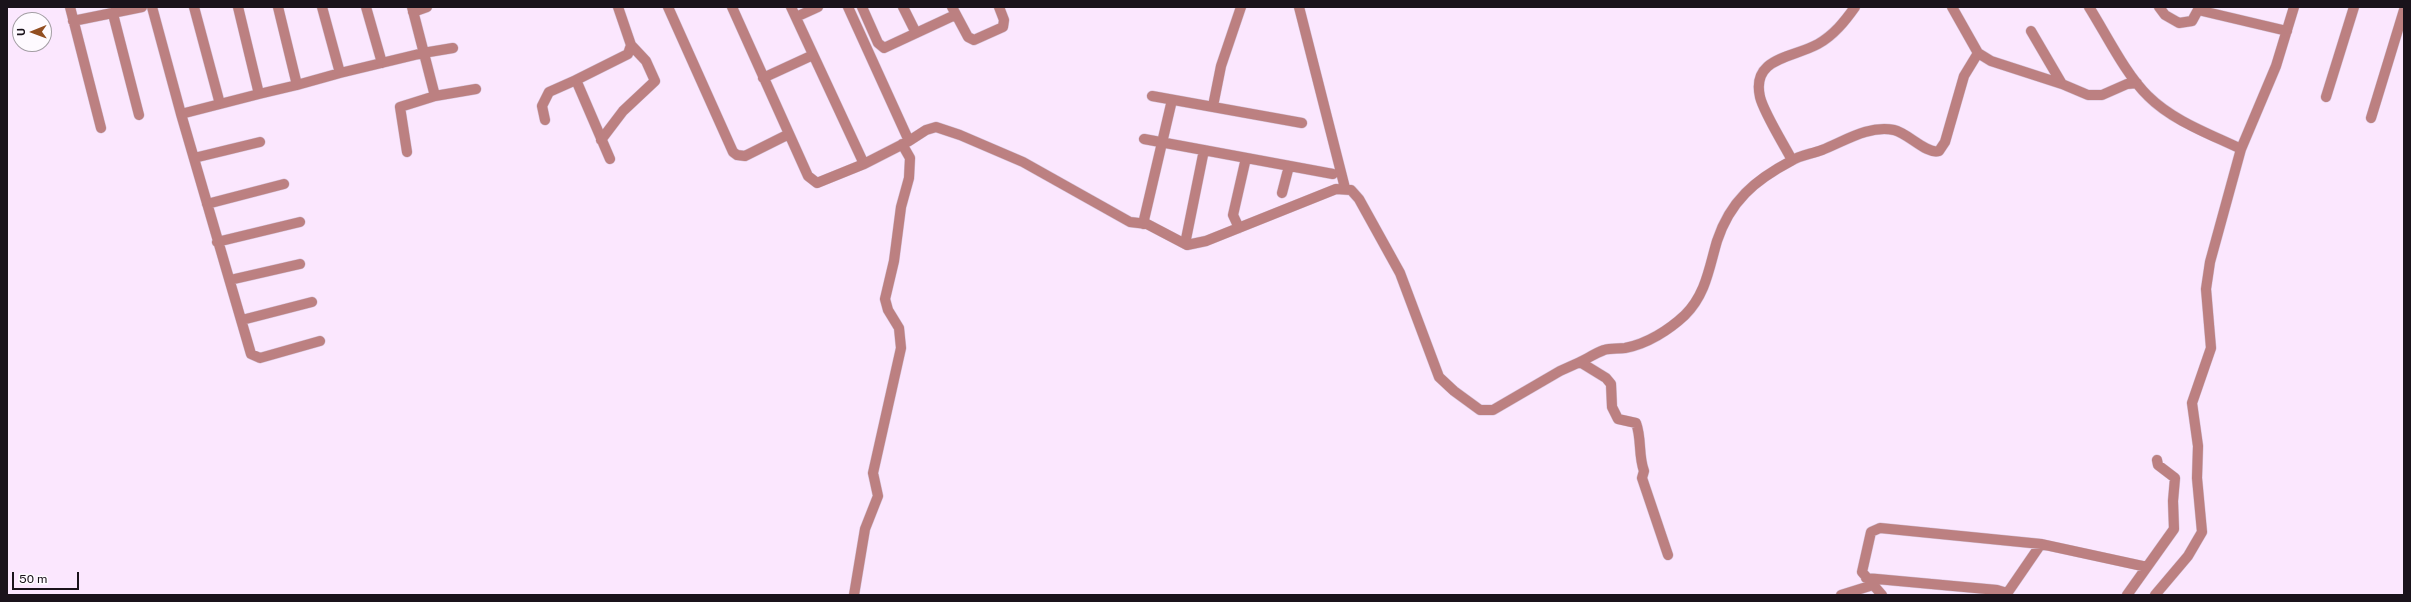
<!DOCTYPE html>
<style>
body{margin:0}
#map{position:relative;width:2411px;height:602px;overflow:hidden;background:#fbe7fe;font-family:"Public Sans",sans-serif}
canvas{display:block}
.frame{position:absolute;inset:0;border:8px solid #1a131b;pointer-events:none}
.north{position:absolute;left:12px;top:12px;width:40px;height:40px;box-sizing:border-box;background:#fefaff;border:1px solid #a39ea4;border-radius:50%;rotate:269deg;font-size:11px;font-weight:700;line-height:16px;text-align:center;color:#1a131b}
.north::after{content:'';display:block;margin:auto;width:14px;height:18px;background:#924e21;clip-path:polygon(50% 0,100% 100%,50% 72%,0 100%)}
.scale{position:absolute;left:12px;top:572px;width:67px;height:18px;box-sizing:border-box;border:2px solid #1a131b;border-top:0;padding-left:5px;font-size:12px;line-height:14px;white-space:nowrap;color:#1a131b;-webkit-text-stroke:3px #fefaff;paint-order:stroke}
</style>
<div id="map">
<canvas width="2411" height="602"></canvas>
<div class="frame"></div>
<div class="north">U</div>
<div class="scale">50 m</div>
</div>
<script>
const c = document.querySelector('canvas').getContext('2d');
c.lineJoin = 'round';
function strokePath(path, color, width, dash) { c.strokeStyle = color; c.lineWidth = width; c.lineCap = dash ? 'butt' : 'round'; c.setLineDash(dash || []); c.stroke(path); }
const minor = new Path2D(`
 M70 7 101 128
 M152 7 181 114 220 104
 M194 7 220 104 259 94
 M238 7 259 94 297 85 278 7
 M366 7 382 63
 M668 7 733 152 737 155 745 156 789 134
 M732 7 808 176 817 183 864 164 791 7
 M848 7 909 141 864 164
 M862 7 878 43 884 48 955 15
 M903 7 916 33
 M952 7 968 37 974 40 1003 27 1004 20 999 7
 M1299 7 1345 188
 M1952 7 1978 53
 M2089 7C2106 34 2126 75 2148 96 2173 121 2210 134 2241 149
 M2159 7 2165 15 2179 23 2192 21 2198 10 2287 31
 M413 12 427 7
 M113 14 139 115
 M796 17 818 7
 M73 21 142 7
 M2031 31 2062 84
 M340 73 423 53 453 48
 M763 78 813 55
 M297 85 340 73 322 7
 M435 96 476 89
 M1152 96 1302 123
 M2326 97 2354 7
 M1213 106 1221 66 1241 7
 M181 114 251 354 260 358 320 341
 M2371 118 2404 10
 M545 120 542 106 549 92 576 80
 M1144 139 1333 174
 M601 140 623 111 655 81 646 61 631 45
 M909 141 926 130 936 127 960 135 1023 162 1130 222 1147 224 1187 245 1206 241 1336 189 1351 190 1359 199 1400 273 1439 377 1454 391 1480 410H1493L1560 371 1580 362 1606 378 1611 384 1612 407 1618 419 1636 423C1642 439 1638 455 1644 471L1642 478 1668 555
 M407 152 400 107 435 96 412 7
 M194 158 260 142
 M610 159 576 80 628 54 631 45 618 7
 M1792 160C1783 143 1764 113 1760 97 1751 57 1793 58 1818 44 1834 35 1845 21 1855 7
 M1282 193 1289 166
 M207 204 284 184
 M1143 224 1172 100
 M1239 228 1233 215 1246 158
 M217 242 300 222
 M1185 244 1204 150
 M230 280 300 264
 M242 320 312 302
 M1580 362C1588 358 1596 353 1604 350 1611 348 1618 349 1625 348 1647 344 1669 330 1685 315 1706 294 1709 268 1717 241 1730 201 1755 180 1791 161 1800 155 1812 154 1822 150 1845 141 1868 125 1894 130 1908 133 1927 155 1939 151L1945 142 1964 76 1978 53 1991 61 2062 84 2088 95H2102L2127 84 2137 83
 M1866 578 1997 590 2007 593
 M854 595 865 529 878 496 873 473 901 348 899 328 888 310 885 299 894 261 901 207 909 178 910 158 902 144
 M1841 595 1873 585
 M1882 595 1862 572 1871 532 1880 528 2041 544 2147 567
 M2006 595 2041 544
 M2127 595 2174 529 2173 501 2175 478 2158 465 2157 460
 M2155 595 2188 556 2202 532 2197 478 2198 446 2192 403 2211 348 2206 289 2210 262 2241 149 2276 66 2294 7`);
strokePath(minor, '#d7c5da', 11);
strokePath(minor, '#bc8081', 10);
</script>
